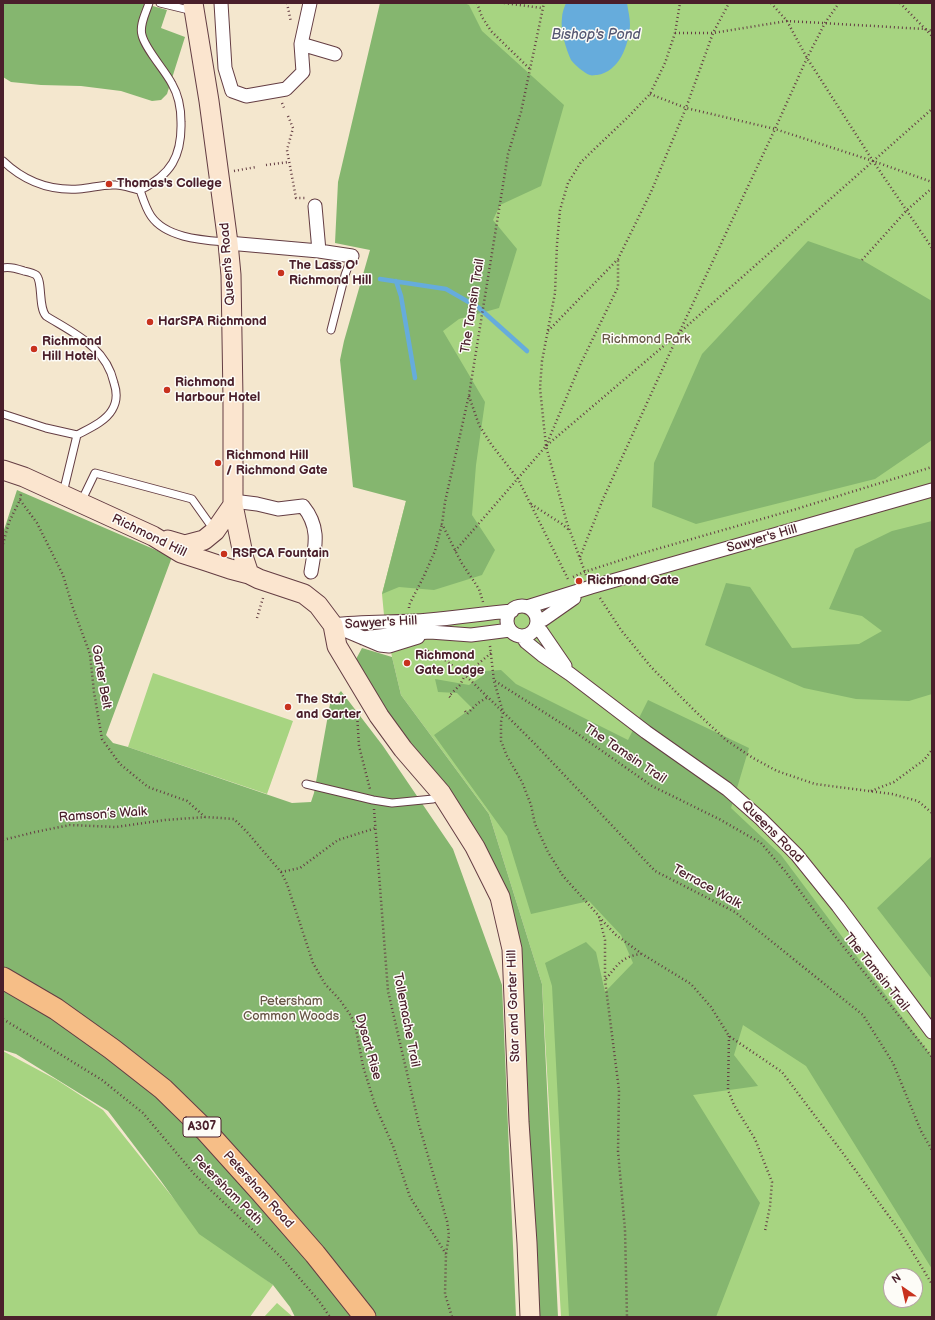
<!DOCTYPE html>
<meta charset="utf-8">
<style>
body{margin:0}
#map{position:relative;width:935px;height:1320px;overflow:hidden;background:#f4e7ce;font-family:"Balsamiq Sans",sans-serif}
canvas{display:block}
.frame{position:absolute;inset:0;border:4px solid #4a1f2b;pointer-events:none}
.north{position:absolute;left:883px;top:1268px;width:40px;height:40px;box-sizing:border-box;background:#fdfcf7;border:1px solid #b5a4a5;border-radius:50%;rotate:326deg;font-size:11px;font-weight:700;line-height:16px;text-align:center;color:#4a1f2b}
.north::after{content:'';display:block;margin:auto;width:14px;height:18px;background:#c8321e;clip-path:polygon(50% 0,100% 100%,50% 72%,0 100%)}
</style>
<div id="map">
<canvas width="935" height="1320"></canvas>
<div class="frame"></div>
<div class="north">N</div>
</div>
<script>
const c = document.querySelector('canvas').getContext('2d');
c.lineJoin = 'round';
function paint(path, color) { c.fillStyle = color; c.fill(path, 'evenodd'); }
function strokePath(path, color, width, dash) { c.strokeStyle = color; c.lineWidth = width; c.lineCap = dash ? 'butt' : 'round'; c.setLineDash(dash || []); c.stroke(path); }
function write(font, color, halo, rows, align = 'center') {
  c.font = font + ' "Balsamiq Sans",sans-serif'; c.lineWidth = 3; c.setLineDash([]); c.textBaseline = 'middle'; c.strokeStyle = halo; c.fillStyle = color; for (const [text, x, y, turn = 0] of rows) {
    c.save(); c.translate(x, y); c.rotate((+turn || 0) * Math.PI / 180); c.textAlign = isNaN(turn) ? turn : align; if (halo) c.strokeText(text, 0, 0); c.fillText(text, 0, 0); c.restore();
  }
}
const green = new Path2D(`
 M441 3H932V1317H561L542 984 489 814 401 695 392 657 384 615 382 594 406 501ZM891 1276H915V1300H891Z
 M153 673 293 721 267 794 128 747Z
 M3 1051 57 1080 103 1110 198 1229 273 1285 250 1317H3Z
 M277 1303 293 1317H264Z`);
const forest = new Path2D(`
 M3 3H142L167 10 161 28 185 37 167 94 161 100 152 101 121 91 81 86 41 85 11 82 3 77Z
 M380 3H464L469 5 482 31 564 105 541 186 500 205 493 220 517 249 499 308 459 319 443 331 485 402 476 465 472 515 495 550 482 575 434 590 399 587 382 594 406 501 353 487 340 360 344 341 370 250 335 243 338 182Z
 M808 241 862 260 932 301V440L875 479 696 524 652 507 654 463 702 354Z
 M17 490 172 557 106 735 113 743 128 747 292 803 311 802 314 793 330 704 341 691 383 746 453 849 502 985 516 1317H295L290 1307 273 1285 199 1234 161 1181 108 1111 16 1054 3 1050V533Z
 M932 521V694L909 701 856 699 804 688 705 645 726 583 750 587 792 648 859 644 882 631 862 616 829 609 855 549 892 531Z
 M362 648 392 657 401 695 489 814 542 984 558 1317H536L505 891 404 740 355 661Z
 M501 670 516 684 628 740 648 700 749 748 731 808 781 855 932 1057V1269L806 1066 743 1025 734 1055 758 1086 693 1095 760 1203 716 1317H569L552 986 545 963 586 942 596 952 605 992 633 963 621 935 589 901 531 914 507 836 434 735 472 708 457 693 438 692 435 679 469 685 484 675 485 671Z
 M932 856V979L877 908Z`);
const water = new Path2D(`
 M566 3H627C628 10 630 18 630 25 629 45 619 72 597 75 594 75 592 76 590 75 585 74 574 64 571 60 566 49 560 30 562 18 562 13 564 8 566 3Z`);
const stream = new Path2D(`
 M380 279 446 289 479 308 527 351
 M396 281 401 296 415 378`);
const path = new Path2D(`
 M287 3 291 22
 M477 3 482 17 491 31 530 69
 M504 3 542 8
 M771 3 787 21 807 58 873 161 932 248
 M900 3 932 36
 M675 33H713L787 21 925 29 932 31
 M650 94 686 108 775 129 873 161 932 182
 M282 103 285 110
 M288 116 293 128 287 150 296 198H305
 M266 165 289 162
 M234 171 256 167
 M862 260 907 210 932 188
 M548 331 618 259 651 192 686 108 713 33 729 3
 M469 396 479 425 491 444 518 479 568 579
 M546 446 580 365 618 287V260
 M20 500 37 523 63 575 73 608 90 654 94 692 102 739 120 764 148 787 187 801 205 817
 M531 504 562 524 570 531
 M3 544 9 522 20 500 21 494
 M455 551 546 446 679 333 775 129 807 58 825 23 839 3
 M580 557 603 499 679 333 932 109
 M586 575 567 523 546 446 540 388 542 361 555 293 557 244 560 210 568 183 581 162 629 116 650 94 665 63 675 33 680 3
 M573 577 584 572 643 553 793 510 932 467
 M600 598 621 630 651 667 694 710 726 740 753 758 777 771 815 784 892 794 918 801 932 813
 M483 602 479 589 461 562 442 524 445 502 469 395 508 154 521 112 544 3
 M409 608V605L423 578 435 551 442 524
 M257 618 263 598
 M490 646 494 681 503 712 534 743 655 871 735 912 863 1015 893 1063 921 1131 932 1150
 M424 649 445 660 465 675 460 685 449 696 451 698
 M491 653 465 675 503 712 501 722V741L507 756 522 782 531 805 535 824 548 852 563 876 599 916 605 940V980L619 1090 618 1151 625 1230 627 1317
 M495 681 575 732 652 786 719 819 761 843 785 871 814 910 932 1057
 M465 711 467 714 478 703 488 697
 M357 713 359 746 370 789
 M871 791 894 782 924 760 932 750
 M374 809 388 991 419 1125 447 1221 449 1235 446 1254 445 1294 452 1317
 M3 840 35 832 70 825 116 827 165 820 206 817 234 819 247 832 281 872 287 884 313 963 325 984 340 1000 351 1016 356 1029 363 1066 375 1105 393 1146 410 1197 446 1254
 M281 872 300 868 338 840 376 828
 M599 917 616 935 642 954 691 984 711 1007 729 1036 782 1072 845 1156 899 1230 932 1284
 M606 979C617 965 623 956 641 954
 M3 1019 102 1080 143 1113 195 1175 282 1258 319 1301 330 1317
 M729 1036 728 1090 734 1105 755 1139 772 1182 770 1206 765 1231`);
const lane = new Path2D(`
 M160 3 193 11
 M3 161C25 182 49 191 79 189 92 188 103 184 116 185 124 185 133 189 140 190 171 175 182 156 181 122 181 109 179 96 172 84 165 70 145 49 142 35 139 25 146 13 149 3
 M140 190C143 199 146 209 151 216 166 238 202 240 226 242
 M3 268C10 266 18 269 24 271 28 272 33 273 36 275 43 281 38 307 46 316 75 334 106 347 114 383 117 392 117 402 112 410 105 422 88 429 77 435L46 428 3 414
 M331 330 345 275 352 256
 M63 493 77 435
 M81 502 95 473 192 499 214 530
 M306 784 373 800 392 803 433 799 440 794`);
const street = new Path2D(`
 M221 3 225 68 232 91 246 96 286 89 303 72 301 44 310 3
 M301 44 335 54
 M315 206 319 251
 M228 243 319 251 352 256
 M233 501 257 504 278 509 303 506C321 528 315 547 311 572
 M507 621a15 15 0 1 1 30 0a15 15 0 1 1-30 0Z
 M527 607 591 587 932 490
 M537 622 544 619 574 598
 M333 625C365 621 397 623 429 620 457 618 484 613 512 611
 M335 626 380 645 389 646 418 637
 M536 627 541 631 565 666
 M522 636 526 642 542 655 570 674 646 732 727 789 761 819 797 855 838 906 932 1032
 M363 638 388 635 430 632 471 635 510 630`);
const secondary = new Path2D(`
 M193 3 209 101 228 243 231 275 233 399V505L244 559 249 574
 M3 470 24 477 153 536 181 553 206 561 230 569 249 574 259 579 304 594 318 605 333 625 337 646 379 716 403 749 441 793 475 847 500 897 512 949 519 1122 527 1243 530 1317
 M168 540 185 545 204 540 215 531 233 505`);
const primary = new Path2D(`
 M3 978 56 1009 112 1049 163 1089 206 1131 261 1192 315 1254 365 1317`);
const markers = [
 [109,184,4,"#c8321e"],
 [281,273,4,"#c8321e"],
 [150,322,4,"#c8321e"],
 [34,349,4,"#c8321e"],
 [167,390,4,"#c8321e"],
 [218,463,4,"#c8321e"],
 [224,554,4,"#c8321e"],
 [579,581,4,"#c8321e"],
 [407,663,4,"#c8321e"],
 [288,707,4,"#c8321e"]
];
const shields = [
 [202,1127,38]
];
const shieldNames = [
 ["A307",202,1127]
];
const poiNames = [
 ["Thomas's College",117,184],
 ["The Lass O'",289,266],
 ["Richmond Hill",289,281],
 ["HarSPA Richmond",158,322],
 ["Richmond",42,342],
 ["Hill Hotel",42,357],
 ["Richmond",175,383],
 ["Harbour Hotel",175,398],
 ["Richmond Hill",226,456],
 ["/ Richmond Gate",226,471],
 ["RSPCA Fountain",232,554],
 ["Richmond Gate",587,581],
 ["Richmond",415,656],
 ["Gate Lodge",415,671],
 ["The Star",296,700],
 ["and Garter",296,715]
];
const streetNames = [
 ["Queen's Road",228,264,-94],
 ["The Tamsin Trail",473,306,-81],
 ["Richmond Hill",149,536,26],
 ["Sawyer's Hill",762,539,-16],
 ["Sawyer's Hill",381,623,-3],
 ["Garter Belt",101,677,80],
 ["The Tamsin Trail",625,754,34],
 ["Ramson’s Walk",103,815,-4],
 ["Queens Road",772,832,45],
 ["Terrace Walk",707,887,29],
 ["The Tamsin Trail",876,972,51],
 ["Star and Garter Hill",514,1006,-92],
 ["Tollemache Trail",406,1020,79],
 ["Dysart Rise",368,1047,74],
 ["Petersham Path",227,1190,45],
 ["Petersham Road",258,1190,48]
];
const parkNames = [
 ["Richmond Park",646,340],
 ["Petersham",291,1002],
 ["Common Woods",291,1017]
];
const waterNames = [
 ["Bishop's Pond",596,35]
];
paint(green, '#a7d481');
paint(forest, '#85b66f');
paint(water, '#66acdc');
strokePath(stream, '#66acdc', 4.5);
strokePath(lane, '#643d43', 9);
strokePath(street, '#643d43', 15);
strokePath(secondary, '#643d43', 21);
strokePath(primary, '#643d43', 23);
strokePath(path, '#643d43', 2.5, [1, 3]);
strokePath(lane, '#fff', 7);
strokePath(street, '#fff', 13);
strokePath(secondary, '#fbe5cf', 19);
strokePath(primary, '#f6be87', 21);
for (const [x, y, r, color] of markers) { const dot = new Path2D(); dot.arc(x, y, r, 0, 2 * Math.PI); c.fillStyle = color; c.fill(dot); strokePath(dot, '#fdfcf7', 1.5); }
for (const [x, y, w] of shields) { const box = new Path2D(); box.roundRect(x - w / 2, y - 10, w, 20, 3); c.fillStyle = '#fdfcf7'; c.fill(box); strokePath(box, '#4a1f2b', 1); }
write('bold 12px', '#4a1f2b', null, shieldNames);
write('bold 13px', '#4a1f2b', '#fdfcf7', poiNames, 'left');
write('13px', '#4a1f2b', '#fdfcf7', streetNames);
write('13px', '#665545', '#fdfcf7', parkNames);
write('italic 14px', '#555772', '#fdfcf7', waterNames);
</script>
